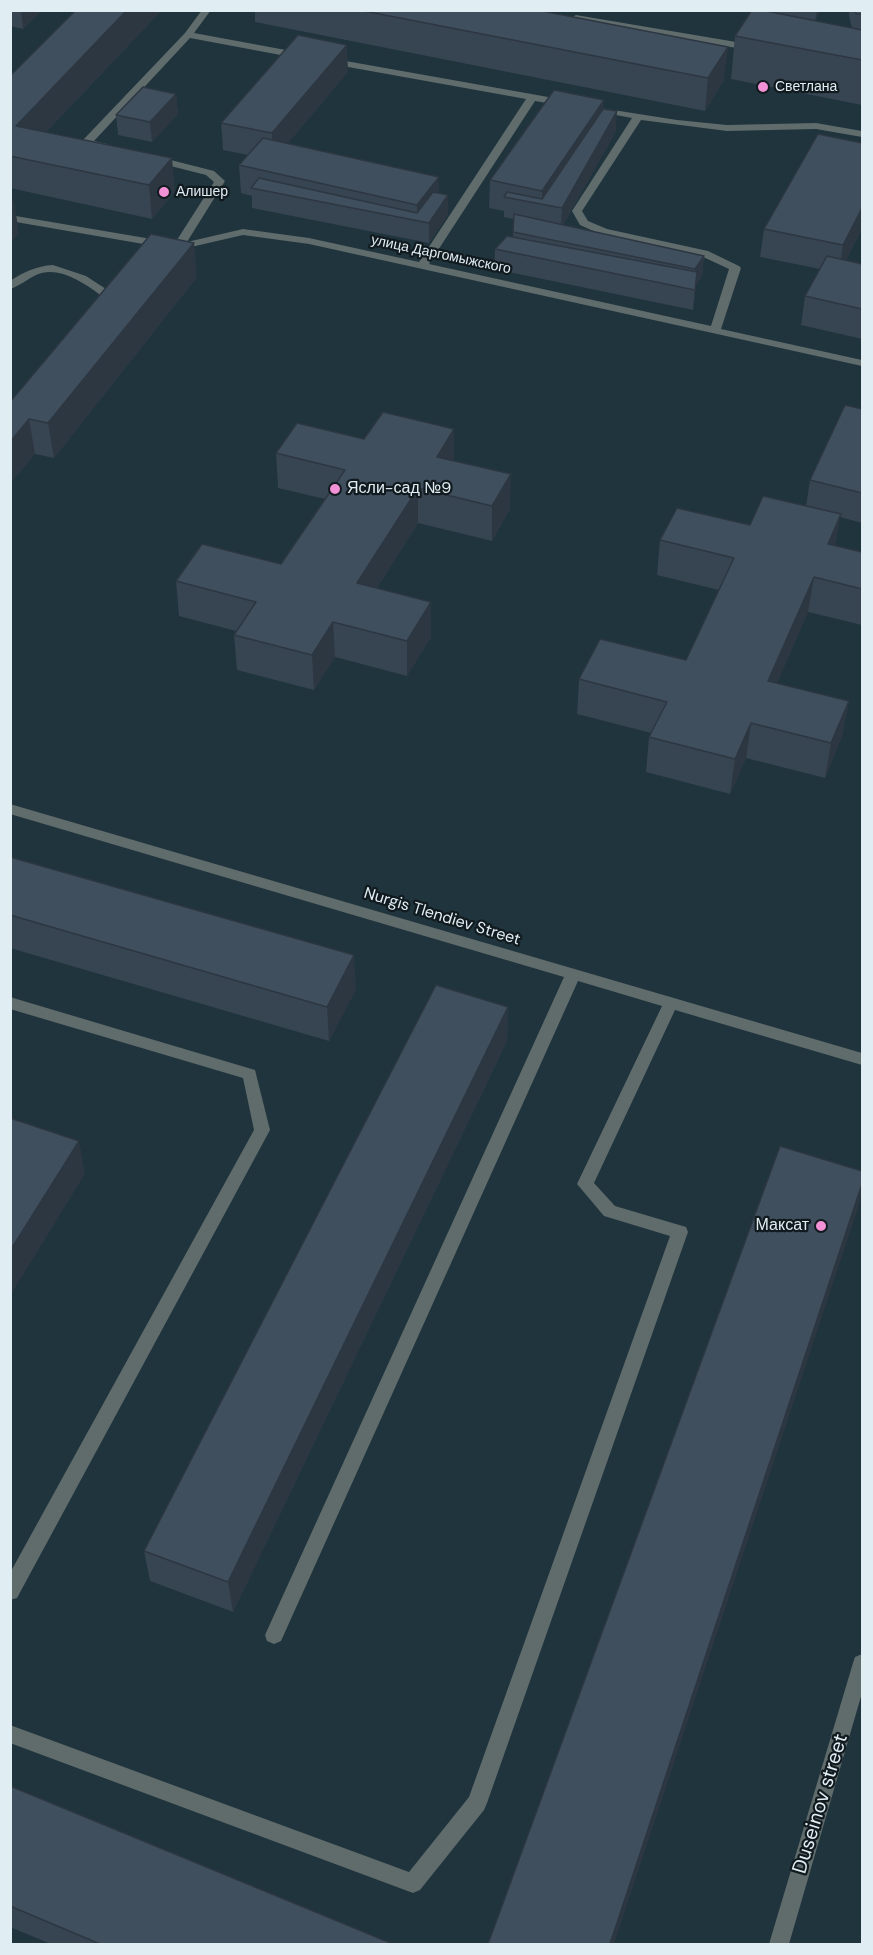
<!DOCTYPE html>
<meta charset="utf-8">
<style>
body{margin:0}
#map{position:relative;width:873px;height:1955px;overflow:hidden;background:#1f343c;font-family:"DM Sans",sans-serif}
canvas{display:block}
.frame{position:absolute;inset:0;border:12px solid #e0edf2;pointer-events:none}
</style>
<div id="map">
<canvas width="873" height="1955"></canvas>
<div class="frame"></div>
</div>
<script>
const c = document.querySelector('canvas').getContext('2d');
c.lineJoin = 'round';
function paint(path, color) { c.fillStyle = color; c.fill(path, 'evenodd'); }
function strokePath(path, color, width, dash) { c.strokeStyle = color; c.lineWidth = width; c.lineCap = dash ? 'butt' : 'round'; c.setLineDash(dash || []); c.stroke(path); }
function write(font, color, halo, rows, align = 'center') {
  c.font = font + ' "DM Sans",sans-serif'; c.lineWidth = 4.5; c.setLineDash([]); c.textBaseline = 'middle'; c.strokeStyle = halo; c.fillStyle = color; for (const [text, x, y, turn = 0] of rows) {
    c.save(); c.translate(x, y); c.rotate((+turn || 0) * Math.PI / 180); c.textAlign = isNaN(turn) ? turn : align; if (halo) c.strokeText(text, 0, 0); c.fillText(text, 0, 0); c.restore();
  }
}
const minor = new Path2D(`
 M202 10H211L194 33 302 53 307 56 302 59 190 38 94 141 107 144V148L83 144V140L185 33Z
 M576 15 754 45 759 48 754 51 573 20 571 18Z
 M329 58 565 100 570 103 565 106 535 101 429 264 711 326 729 269 701 256 600 234 580 225 572 211 632 118 594 111V107L677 120 727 125 816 123 862 131V137L816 129 727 131 641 120 582 211 588 221 607 229 708 251 739 266 741 268 721 329 862 360V366L309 244 243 235 178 250 10 221V215L175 243 214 182 206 175 151 161 150 159 155 156 214 171 225 181 187 242 243 229 309 238 419 262 526 99 326 63 324 61Z
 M53 265 86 276 109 291 111 293 105 312 101 313 95 310 99 294C83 282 57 265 36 275 27 279 20 286 10 289V281C24 272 36 266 53 265Z
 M10 804 862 1053V1065L675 1010 594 1183 615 1206 686 1227 688 1232 487 1803 484 1810 420 1890 413 1893 10 1743V1725L409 1872 469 1797 670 1236 604 1216 577 1184 662 1006 578 981 281 1641 274 1644 267 1641 265 1635 564 977 10 814Z
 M10 997 255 1070 270 1130 17 1598 10 1600V1573L254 1130 243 1078 10 1009Z
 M862 1654V1693L789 1944H769L853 1663 855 1657Z`);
const wall = new Path2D(`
 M10 10H43L23 29 10 26Z
 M76 10H162L46 132 175 191 152 219 10 188V76Z
 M255 10H537L724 80 705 111 255 22Z
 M769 10H820L815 21 852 28 849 16V10H862V105L731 79 735 36 769 12Z
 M348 72 287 144 439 177V194L448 195V215L429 243 252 208V196L241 193 239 165 248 155 223 150 221 123Z
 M176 94 178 114 152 142 118 135 116 115Z
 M604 109 616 131 563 225 704 256 702 276 696 285 693 310 494 269 495 249 513 237V219L504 217V211L489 208 490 180Z
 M862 143V228L846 260 862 264V339L801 325 805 296 820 269 760 257 764 229Z
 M197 277 54 458 35 454 10 484V402Z
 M862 409V523L840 517 835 545 862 552V625L808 612 777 683 849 701 842 736 825 778 746 758 730 794 646 772 649 737 651 733 577 714 579 679 686 660 719 590 657 575 660 540 750 525 806 506 810 480Z
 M276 453 454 461 510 509 492 541 418 523 377 588 431 602V637L407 676 335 657 314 690 237 670 234 635 236 631 179 616 176 581 281 564 325 499 278 488Z
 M10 857 356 989 329 1041 10 948Z
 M508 1007 507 1041 233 1612 150 1581 144 1551Z
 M10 1786 393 1944H51L10 1927Z`);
const shadedWall = new Path2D(`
 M21 10H43L23 29Z
 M127 10H162L20 159 16 126Z
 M817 10H820L815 21Z
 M347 45 348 72 273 161 272 133Z
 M728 47 724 80 705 111 708 78Z
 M176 94 178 114 152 142 150 122Z
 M604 100 603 127 542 204V191Z
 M617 111 616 131 561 228 562 208Z
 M172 158 175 191 152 219 149 185Z
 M439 177V205L417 221V205Z
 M448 195V215L429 243V223Z
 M14 200 19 234 10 243V203Z
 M862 208V228L839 273 843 245Z
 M194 243 197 277 54 458 48 423Z
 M704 256 702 276 696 285 693 310 695 287 693 290 695 269Z
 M29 419 35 454 10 484V442Z
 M454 429V464L437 457Z
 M511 474 510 509 492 541V506Z
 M418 488V523L358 618 357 583Z
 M841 514 835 548 828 544Z
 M814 577 808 612 763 716 768 681Z
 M431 602V637L407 676V641Z
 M333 622 335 657 314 690 312 655Z
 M849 701 842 736 825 778 831 743Z
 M751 723 746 758 730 794 735 759Z
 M354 955 356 989 329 1041 327 1007Z
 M508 1007 507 1041 233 1612 228 1582Z
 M79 1141 85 1174 10 1296V1251Z
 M862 1184V1189L859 1205 614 1944H610Z`);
const building = new Path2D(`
 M76 10H127L16 126 172 158 149 185 10 156V76Z
 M359 10H537L728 47 708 78Z
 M752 10H761L862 30V60L735 36Z
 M855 10H862V14H856Z
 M298 35 347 45 272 133 221 123Z
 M143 87 176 94 150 122 116 115Z
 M554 90 604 100 542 191 490 180Z
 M603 109 617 111 562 208 504 197 507 192 542 199Z
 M818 134 862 143V208L843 245 764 229Z
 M263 138 439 177 417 205 239 165Z
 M259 178 417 213 433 192 448 195 429 223 251 188Z
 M514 214 704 256 695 269 513 232Z
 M151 234 194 243 48 423 29 419 10 442V402Z
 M507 236 697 272 695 290 495 249Z
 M827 256 862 264V309L805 296Z
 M845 405 862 409V493L810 480Z
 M383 412 454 429 437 457 511 474 492 506 418 488 357 583 431 602 407 641 333 622 312 655 234 635 256 602 176 581 202 544 281 564 345 470 276 453 297 423 364 439Z
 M763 496 841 514 828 544 862 552V589L814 577 768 681 849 701 831 743 751 723 735 759 649 737 667 702 579 679 600 639 686 660 734 558 660 540 677 508 750 525Z
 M10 857 354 955 327 1007 10 915Z
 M436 985 508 1007 228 1582 144 1551Z
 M10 1118 79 1141 10 1251Z
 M780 1146 862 1171V1184L610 1944H488Z
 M10 1786 393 1944H100L10 1906Z`);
const markers = [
 [763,87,6,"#f391d6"],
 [164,192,6,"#f391d6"],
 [335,489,6,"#f391d6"],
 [821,1226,6,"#f391d6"]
];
const farPoinames = [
 ["Светлана",775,87],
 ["Алишер",176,192]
];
const farStreetnames = [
 ["улица Даргомыжского",441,255,12]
];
const poiNames = [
 ["Ясли-сад №9",347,489],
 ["Максат",809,1226,"right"]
];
const streetNames = [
 ["Nurgis Tlendiev Street",442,917,17]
];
const nearStreetnames = [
 ["Duseinov street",821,1804,-73]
];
paint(minor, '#606b6c');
paint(wall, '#374451');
paint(shadedWall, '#2d3742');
paint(building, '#404f5e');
strokePath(building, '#2d3742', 1.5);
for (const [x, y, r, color] of markers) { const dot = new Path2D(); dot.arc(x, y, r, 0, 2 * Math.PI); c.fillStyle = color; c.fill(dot); strokePath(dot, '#111a1e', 2); }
write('14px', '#e0edf2', '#111a1e', farPoinames, 'left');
write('14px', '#e0edf2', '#111a1e', farStreetnames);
write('16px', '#e0edf2', '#111a1e', poiNames, 'left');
write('16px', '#e0edf2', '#111a1e', streetNames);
write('20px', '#e0edf2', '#111a1e', nearStreetnames);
</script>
